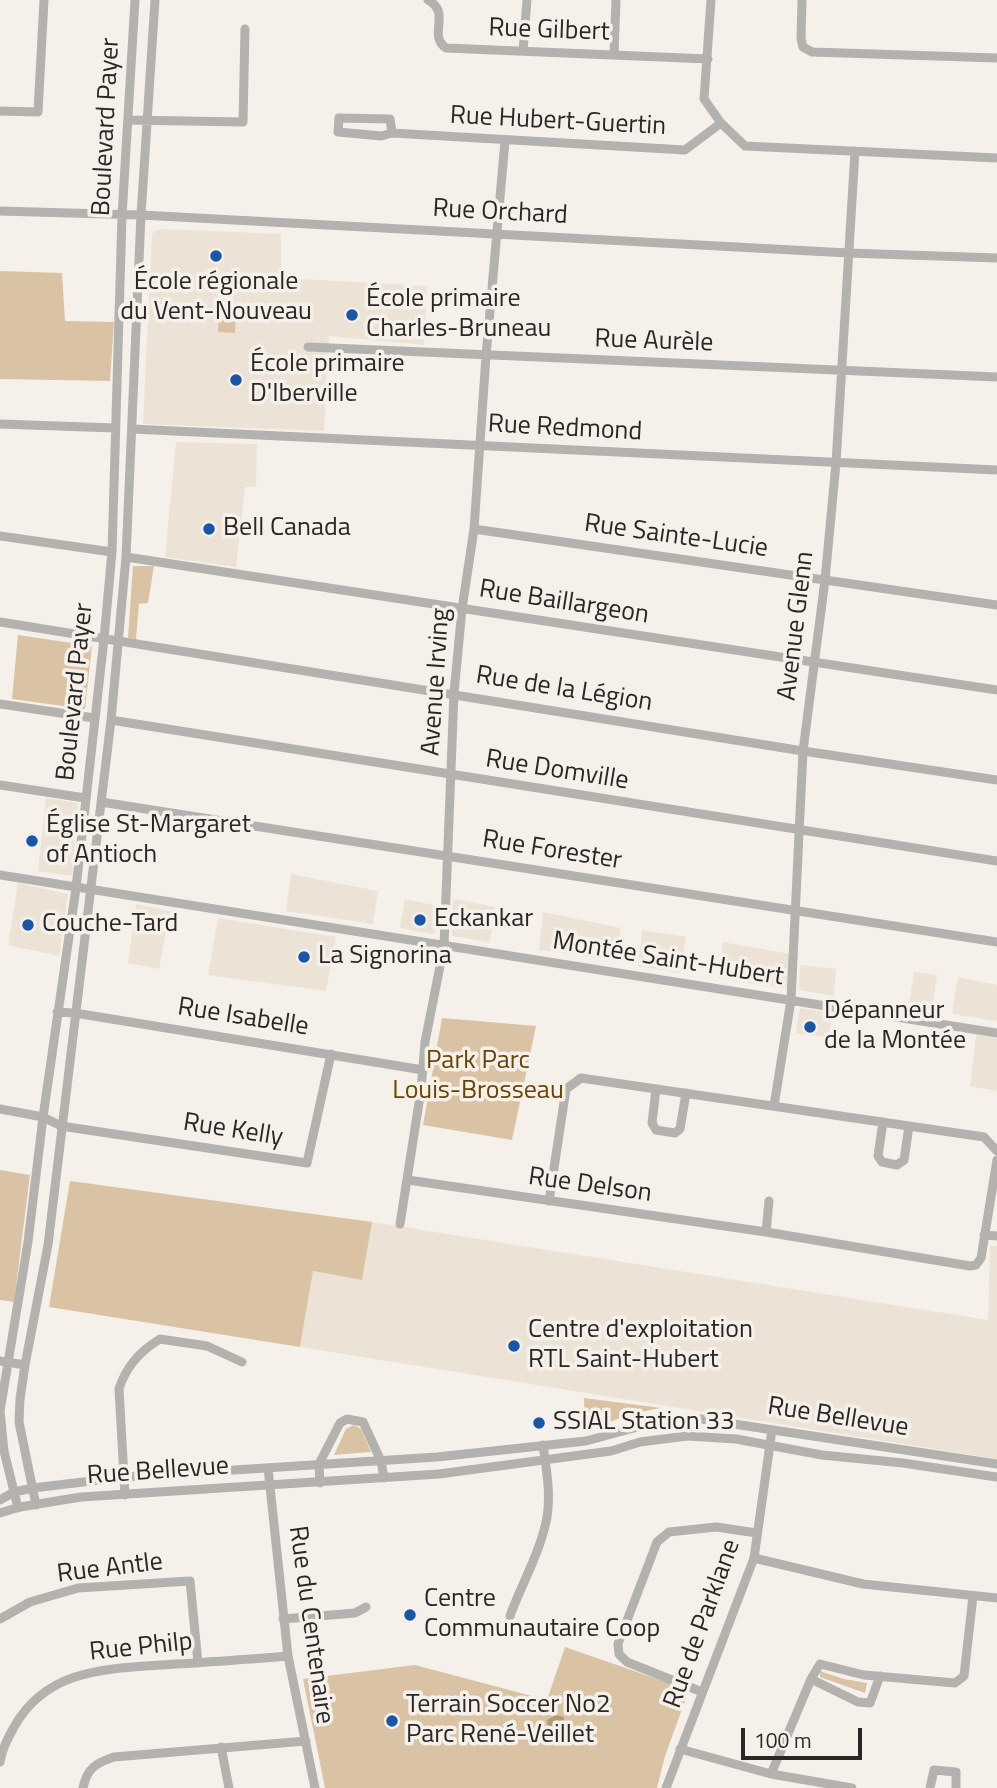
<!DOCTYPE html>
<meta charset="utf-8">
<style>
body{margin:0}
#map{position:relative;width:997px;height:1788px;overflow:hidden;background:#f5f0e9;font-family:"Titillium Web",sans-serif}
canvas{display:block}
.scale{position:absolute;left:741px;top:1728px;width:121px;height:32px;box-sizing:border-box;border:4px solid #2a2826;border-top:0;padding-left:9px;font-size:21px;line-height:24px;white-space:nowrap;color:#2a2826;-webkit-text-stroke:5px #f5f0e9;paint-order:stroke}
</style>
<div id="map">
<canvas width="997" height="1788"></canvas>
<div class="scale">100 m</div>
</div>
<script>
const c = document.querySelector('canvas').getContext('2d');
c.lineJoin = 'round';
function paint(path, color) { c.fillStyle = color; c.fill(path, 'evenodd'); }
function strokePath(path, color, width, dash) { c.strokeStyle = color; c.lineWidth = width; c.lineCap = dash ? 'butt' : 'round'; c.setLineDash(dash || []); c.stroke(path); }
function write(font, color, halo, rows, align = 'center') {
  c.font = font + ' "Titillium Web",sans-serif'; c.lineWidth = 7; c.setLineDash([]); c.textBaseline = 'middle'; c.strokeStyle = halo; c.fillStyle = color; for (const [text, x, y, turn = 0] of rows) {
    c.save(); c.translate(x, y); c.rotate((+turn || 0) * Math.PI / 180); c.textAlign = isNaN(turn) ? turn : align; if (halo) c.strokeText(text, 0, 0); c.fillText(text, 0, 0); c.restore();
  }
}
const built = new Path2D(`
 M162 229 281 234V278L427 286 424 345 329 336 324 431 143 424 152 234 155 231Z
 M176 442 257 444 256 487H245L236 567 165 557Z
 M46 798 78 803 72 876 38 871Z
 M291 874 378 891 373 924 286 911Z
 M18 883 68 894 59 956 8 945Z
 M405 899 438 906 436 932 433 934 400 928Z
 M453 899 495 907 490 942 452 936Z
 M136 904 170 911 159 969 128 963Z
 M543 912 621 928 615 960 539 950Z
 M218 918 336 937 326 991 208 975Z
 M642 930 686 937 680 973 638 966Z
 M723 942 790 954 788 989 718 978Z
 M800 965 836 969 834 996 799 990Z
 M914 972 937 975 932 1010 909 1005Z
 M958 977 997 985V1021L952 1014Z
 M800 1008 832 1013 829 1038 796 1033Z
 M976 1035 997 1038V1091L970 1086Z
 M372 1222 988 1320 990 1246H997V1459L300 1347 313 1271 362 1280Z`);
const green = new Path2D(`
 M0 271 62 273 65 321 114 322 110 381 0 379Z
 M219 316 236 317 235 333 218 332Z
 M133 566H154L148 603 139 604 136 639 128 638Z
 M18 635 92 646 85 709 12 699Z
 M442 1018 536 1026 512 1140 423 1125Z
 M0 1170 30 1175 14 1302 0 1300Z
 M70 1181 372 1222 362 1280 313 1271 300 1347 49 1307Z
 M584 1398 661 1408 630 1414 605 1424 585 1427Z
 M354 1425 361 1429 371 1452 334 1455 346 1429Z
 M565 1647 689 1690 665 1756 657 1788H325L303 1679 415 1665 547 1700Z
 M820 1671 844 1679 867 1683 865 1693 820 1677Z`);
const water = new Path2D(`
 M556 1715 564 1717V1722L554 1725V1733L563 1737V1741H549L547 1720Z`);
const minor = new Path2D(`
 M428 0C452 13 427 35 446 48L708 59
 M711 0 704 99 721 123 745 146 997 158
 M802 0 801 39 803 47 812 52 997 58
 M523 51 527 0
 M614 54 616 0
 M0 111 38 112 44 0
 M128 120 243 122 245 29
 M392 133 390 119 339 118 338 132 381 136 392 133 685 150 721 123
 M0 211 141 215 848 253 997 258
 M308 347 997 377
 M0 424 115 428
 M132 429 997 470
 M474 529 997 605
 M0 536 112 552
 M126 557 997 690
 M0 622 803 751 997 780
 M0 704 94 718
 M111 720 997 861
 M0 785 85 798
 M101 802 997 942
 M0 875 997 1033
 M57 1012 75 1013 423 1070
 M656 1089 652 1123 656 1130 675 1133 680 1129 686 1093
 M774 1106 791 1000 803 751 825 580 836 463 855 151
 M0 1109 43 1117 61 1126 307 1163 331 1054
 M883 1122 878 1156 882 1162 897 1165 904 1160 909 1126
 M408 1180 766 1232 970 1266 976 1265 981 1258 997 1160
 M549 1201 566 1089 581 1078 984 1137 997 1151
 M400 1224 421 1090 425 1042 444 946 454 693 462 609 474 529 486 356 505 141
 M766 1232 769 1201
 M984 1235 997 1236
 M0 1361 25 1365
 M268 1468 288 1656 315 1788
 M320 1483 319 1464 340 1423 347 1419 363 1422 381 1461 384 1478
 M125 1495 119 1389C126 1366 140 1351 160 1339L207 1346 242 1362
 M0 1500 14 1492 33 1488 125 1477 437 1457 586 1441 645 1425 701 1419 997 1464
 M36 1505 19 1422 20 1399 25 1365 48 1245 111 720 126 557 141 215 155 0
 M18 1508 4 1451 0 1411 28 1242 43 1117 76 888 104 639 112 552 122 216 135 0
 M0 1513 20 1507 81 1497 439 1474 611 1451 640 1442 687 1436 736 1439 822 1455 903 1463 997 1477
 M754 1558 863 1584 997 1598
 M510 1616C522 1583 541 1551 547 1517 551 1493 546 1468 543 1445
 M0 1619 30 1602 78 1588 190 1581 198 1663
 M283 1619 355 1613 366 1607
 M811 1679 858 1702 870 1703 880 1676
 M702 1692 627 1662 619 1654 618 1644 657 1542 669 1532 716 1527 757 1533
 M221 1747 229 1788
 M680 1749 771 1774 852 1788
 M0 1762C2 1749 8 1738 14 1727 49 1665 114 1669 176 1664 213 1662 251 1659 288 1656
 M771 1774 811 1679 820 1664 864 1675 955 1683 964 1676 973 1596
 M83 1788C87 1768 96 1763 114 1757L306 1741
 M666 1788 754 1558 772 1430
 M930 1788 934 1770 956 1772V1788`);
const markers = [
 [216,256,7,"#1a56a7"],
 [352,315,7,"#1a56a7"],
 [236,380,7,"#1a56a7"],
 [209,529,7,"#1a56a7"],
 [32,841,7,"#1a56a7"],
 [420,920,7,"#1a56a7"],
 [28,925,7,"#1a56a7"],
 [304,957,7,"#1a56a7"],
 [810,1027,7,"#1a56a7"],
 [514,1346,7,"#1a56a7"],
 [539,1423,7,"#1a56a7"],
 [410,1615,7,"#1a56a7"],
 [392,1721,7,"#1a56a7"]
];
const streetNames = [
 ["Rue Gilbert",549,31,2],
 ["Rue Hubert-Guertin",558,122,3],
 ["Boulevard Payer",107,127,-87],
 ["Rue Orchard",500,213,3],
 ["Rue Aurèle",654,342,2],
 ["Rue Redmond",565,429,3],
 ["Rue Sainte-Lucie",676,537,8],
 ["Rue Baillargeon",564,603,9],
 ["Avenue Glenn",797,626,-83],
 ["Avenue Irving",437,682,-86],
 ["Rue de la Légion",564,690,9],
 ["Boulevard Payer",76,692,-84],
 ["Rue Domville",557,771,9],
 ["Rue Forester",552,851,9],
 ["Montée Saint-Hubert",668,960,9],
 ["Rue Isabelle",243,1018,9],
 ["Rue Kelly",233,1131,9],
 ["Rue Delson",590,1186,8],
 ["Rue Bellevue",838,1418,9],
 ["Rue Bellevue",158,1472,-4],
 ["Rue Antle",110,1569,-7],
 ["Rue de Parklane",703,1624,-70],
 ["Rue du Centenaire",310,1625,82],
 ["Rue Philp",141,1648,-6]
];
const poiNames = [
 ["École régionale",216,283,"center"],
 ["du Vent-Nouveau",216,313,"center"],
 ["École primaire",366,300],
 ["Charles-Bruneau",366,330],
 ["École primaire",250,365],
 ["D'Iberville",250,395],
 ["Bell Canada",223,529],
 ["Église St-Margaret",46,826],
 ["of Antioch",46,856],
 ["Eckankar",434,920],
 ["Couche-Tard",42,925],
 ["La Signorina",318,957],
 ["Dépanneur",824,1012],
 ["de la Montée",824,1042],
 ["Centre d'exploitation",528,1331],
 ["RTL Saint-Hubert",528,1361],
 ["SSIAL Station 33",553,1423],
 ["Centre",424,1600],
 ["Communautaire Coop",424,1630],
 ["Terrain Soccer No2",406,1706],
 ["Parc René-Veillet",406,1736]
];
const parkNames = [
 ["Park Parc",478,1062],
 ["Louis-Brosseau",478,1092]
];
paint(built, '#ece3d6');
paint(green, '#d9c3a4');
paint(water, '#b39c79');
strokePath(minor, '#b4b2af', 9);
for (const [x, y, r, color] of markers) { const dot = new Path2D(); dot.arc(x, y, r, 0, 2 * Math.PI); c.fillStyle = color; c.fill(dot); strokePath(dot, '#f5f0e9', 2.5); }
write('26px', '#2a2826', '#f5f0e9', streetNames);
write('26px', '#2a2826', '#f5f0e9', poiNames, 'left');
write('26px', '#664604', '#f5f0e9', parkNames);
</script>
